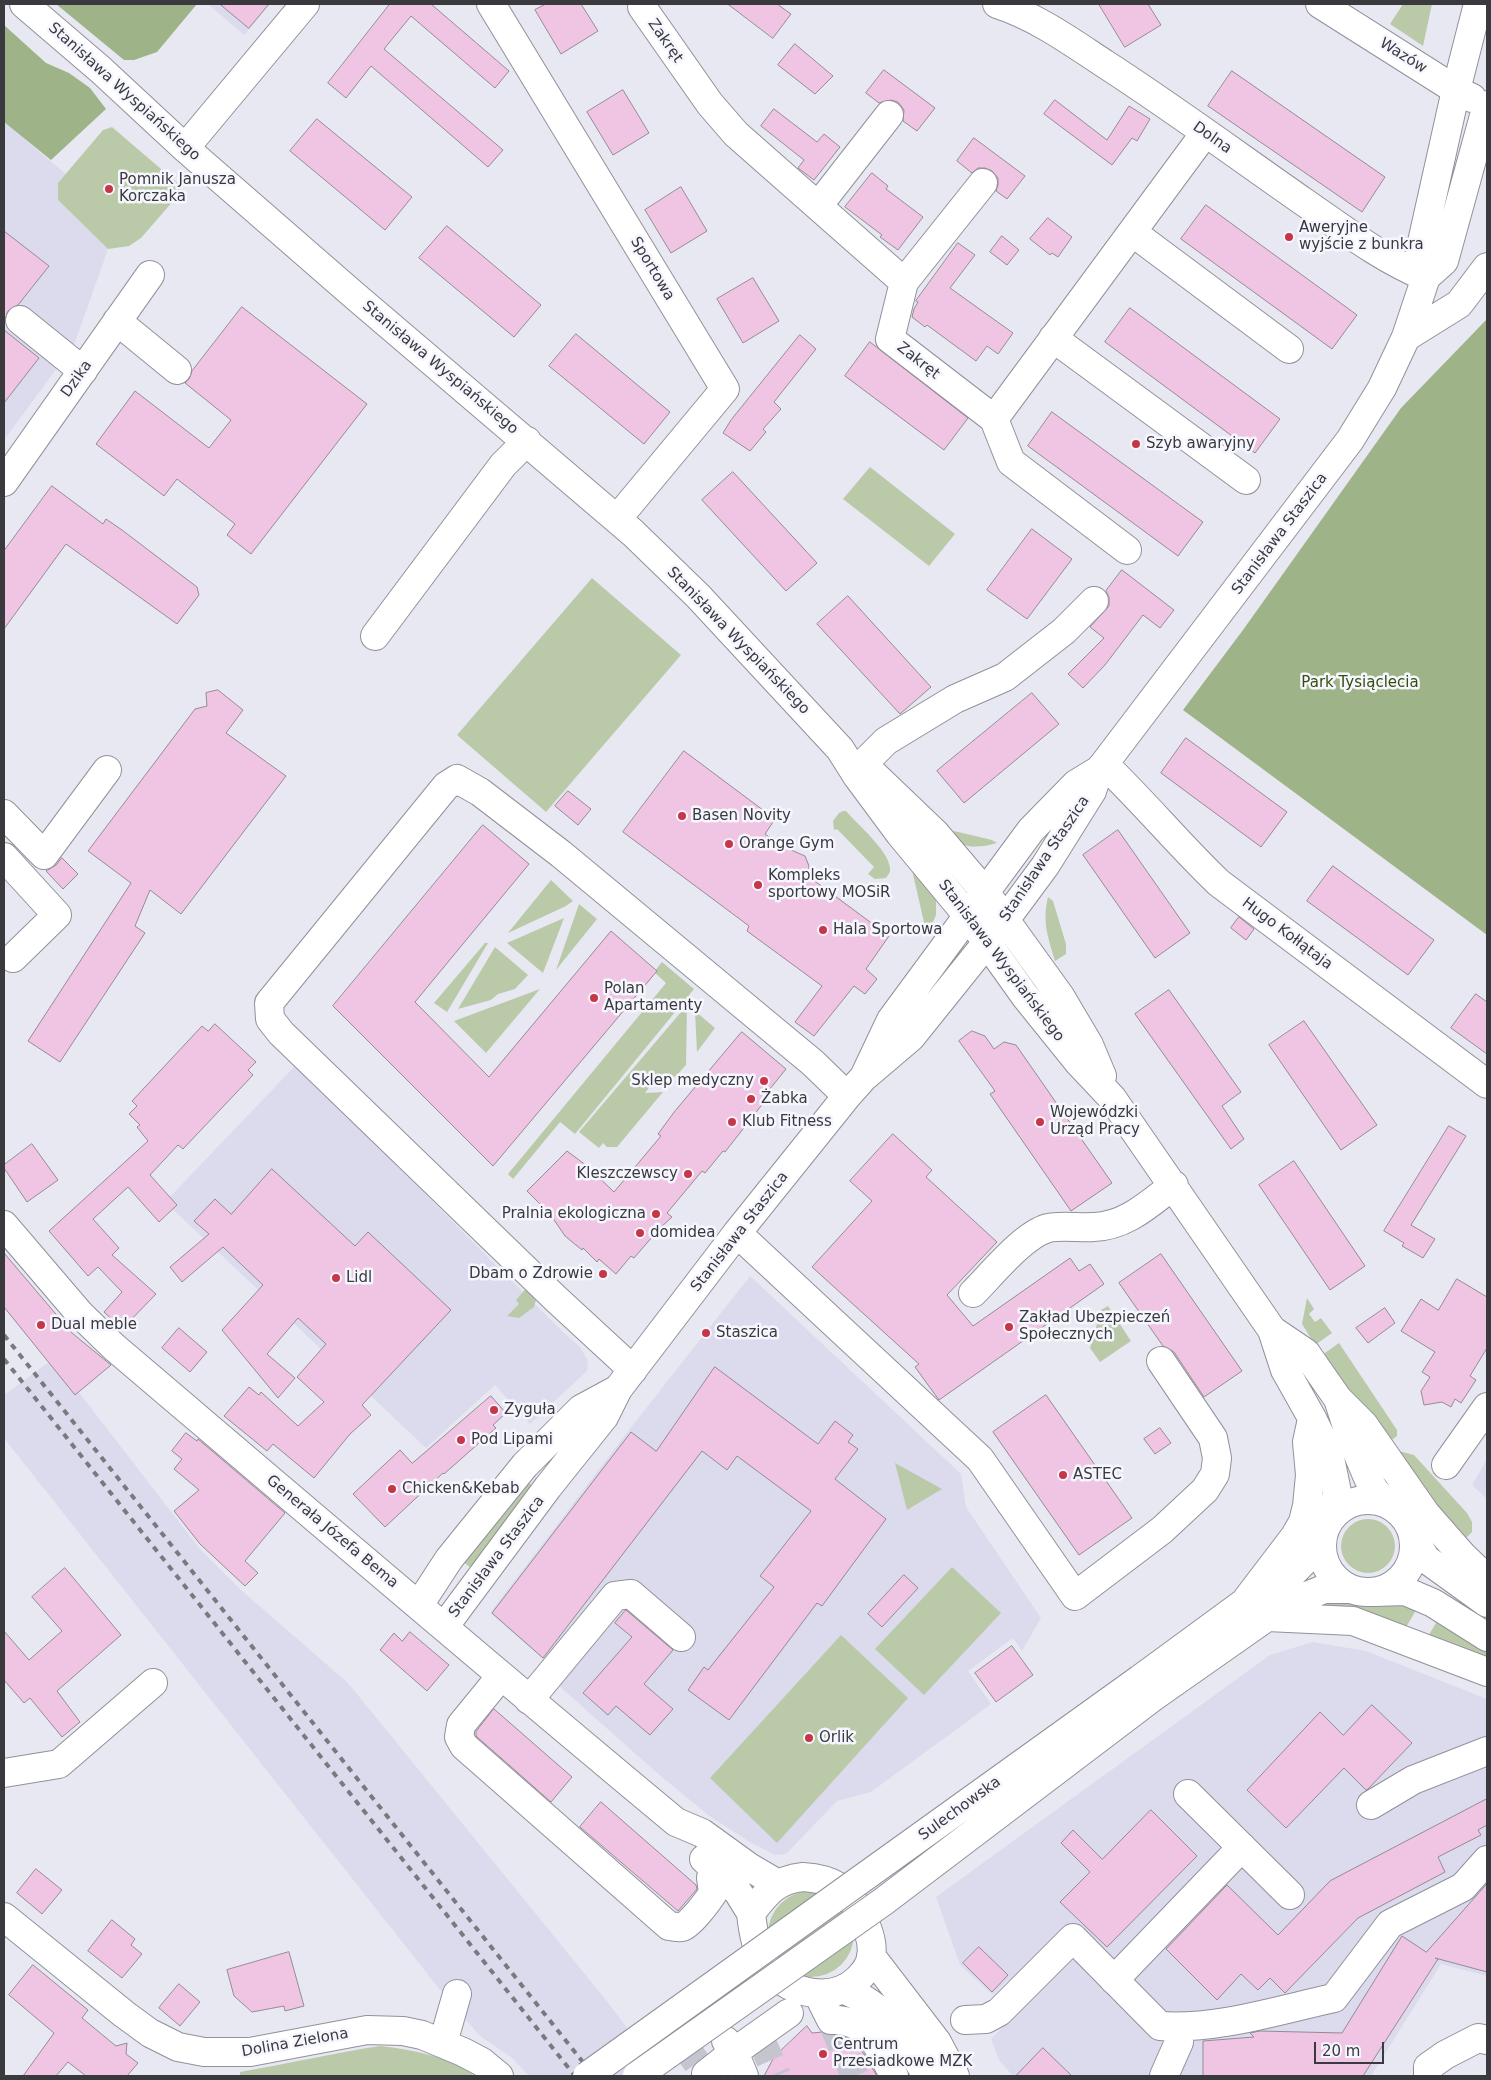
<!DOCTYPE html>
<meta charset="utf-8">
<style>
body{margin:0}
#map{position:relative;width:1491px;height:2080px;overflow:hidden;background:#e8e8f3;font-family:"DejaVu Sans",sans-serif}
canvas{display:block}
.frame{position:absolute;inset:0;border:5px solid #3a3a3e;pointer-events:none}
.scale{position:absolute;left:1314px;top:2042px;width:70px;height:22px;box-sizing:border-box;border:2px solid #3a3a3e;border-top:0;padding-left:6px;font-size:15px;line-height:18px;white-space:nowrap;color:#3a3a3e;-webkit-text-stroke:4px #f6f6ff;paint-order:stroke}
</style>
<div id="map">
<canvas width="1491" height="2080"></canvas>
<div class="frame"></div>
<div class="scale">20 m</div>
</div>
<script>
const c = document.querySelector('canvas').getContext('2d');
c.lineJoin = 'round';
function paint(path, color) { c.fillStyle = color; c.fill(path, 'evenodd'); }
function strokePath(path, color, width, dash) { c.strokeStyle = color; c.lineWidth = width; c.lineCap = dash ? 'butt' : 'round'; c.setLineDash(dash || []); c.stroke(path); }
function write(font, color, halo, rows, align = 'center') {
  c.font = font + ' "DejaVu Sans",sans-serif'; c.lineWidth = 5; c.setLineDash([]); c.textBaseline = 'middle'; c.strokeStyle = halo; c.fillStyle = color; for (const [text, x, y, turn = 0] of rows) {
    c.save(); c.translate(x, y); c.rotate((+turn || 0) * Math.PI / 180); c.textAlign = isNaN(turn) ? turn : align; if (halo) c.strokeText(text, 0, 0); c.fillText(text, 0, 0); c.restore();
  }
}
const built = new Path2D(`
 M208 4H270L244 35Z
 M4 122 66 174 58 183V200L108 249 74 345 4 440Z
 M296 1065 562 1331 580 1347 588 1361 587 1371 530 1424 495 1385 426 1448 165 1202Z
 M750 1276 961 1474 966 1507 1041 1618 1022 1651 1013 1638 968 1671 991 1704 871 1792 837 1801 786 1854 775 1855 748 1841 708 1815 656 1772 558 1685 564 1677 490 1613 629 1430Z
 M53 1359 200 1549 241 1590 348 1683 606 2000 663 2076H529L512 2058 480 2036 441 1991 4 1438V1395Z
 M1487 1459V1499L1472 1485Z
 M1313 1642 1366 1651 1487 1699V1976L1441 1964 1371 2076H1013L999 2060 991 2039 1030 2000 1008 1980 993 1995 960 1965 936 1897 1270 1655Z`);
const green = new Path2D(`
 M1403 4H1432L1423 46 1390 24Z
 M112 127 181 186V192L141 238 129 246 108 249 58 200V183L103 130Z
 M870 467 955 534 929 566 843 499Z
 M592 578 681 655 546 812 457 735Z
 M843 811H846C857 824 889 851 890 868 891 872 888 875 886 878L875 879 868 874 874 867 837 829 834 830 833 821 839 813Z
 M954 831 992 840 997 843C976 849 964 848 946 836Z
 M912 870 936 894V915L929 931H926Z
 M551 880 573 901 566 906 508 933Z
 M1048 897 1053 901 1066 944V954L1055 961C1048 937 1042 922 1048 897Z
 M579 904 597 919 556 970Z
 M564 918 543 973 507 943Z
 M485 943H488L447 1012 434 1003Z
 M495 947 528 975 515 989 498 994 491 1000 458 1009Z
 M662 962 694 989 575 1134 560 1122 513 1179 508 1174 666 983 654 972Z
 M540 989 486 1053 454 1021Z
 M687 1005 686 1065 676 1076 651 1085 645 1093 663 1092 617 1147H607L603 1143 599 1148 579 1132Z
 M695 1011 715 1028 697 1052Z
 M528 1286 536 1300 534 1307 519 1318 507 1316 519 1304 516 1300Z
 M1307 1298 1314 1309 1309 1314 1315 1322 1321 1318 1332 1333 1315 1345 1302 1324Z
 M1108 1306 1131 1341 1100 1362 1090 1348 1101 1310Z
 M1339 1343 1397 1430V1436L1385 1445 1322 1355Z
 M1399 1451 1414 1455 1467 1513 1472 1522V1532L1461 1543Z
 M895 1463 942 1489 907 1510Z
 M528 1482 533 1486 472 1569 461 1560Z
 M1341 1546a27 27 0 1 1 54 0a27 27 0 1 1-54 0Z
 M952 1567 1001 1613 924 1695 875 1649Z
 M1316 1599 1419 1605 1405 1629 1322 1607Z
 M1439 1618 1487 1648V1662L1427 1638Z
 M841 1635 908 1698 777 1843 710 1778Z
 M768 1934a43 43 0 1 1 86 0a43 43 0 1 1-86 0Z
 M380 2046C413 2050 448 2056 475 2076H240V2072C287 2064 333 2053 380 2046Z`);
const forest = new Path2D(`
 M56 4H197L157 52 134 60H124Z
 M4 25 46 63 69 73 90 88 106 109 51 160 4 122Z
 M1487 319V935L1183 710 1243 630 1401 408Z`);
const building = new Path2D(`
 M220 4H269L249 28Z
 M390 4H431L509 71 495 88 411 16 384 49 503 150 488 167 371 66 346 98 328 83Z
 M546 4H581L598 31 561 54 535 10Z
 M728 4H777L791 14 773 38Z
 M1099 4H1148L1161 25 1125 47Z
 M795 44 833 76 815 94 778 65Z
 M884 70 935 108 917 131 903 121 904 110 898 102 891 100 879 103 866 93Z
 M1232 71 1385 177 1362 212 1208 106Z
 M623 90 649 133 613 155 587 112Z
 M1055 100 1107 140 1129 106 1150 119 1137 141 1132 138 1112 165 1044 114Z
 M774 109 817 142 824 134 840 147 814 180 798 168 804 160 761 126Z
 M317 119 412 197 385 230 290 151Z
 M974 138 1025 176 1007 199 996 191 998 185V178L992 171 985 168H978L972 173 957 161Z
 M872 173 888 186 886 189 923 217 898 250 880 237 882 235 845 207Z
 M681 187 707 231 671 253 645 210Z
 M1206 205 1357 315 1332 349 1181 239Z
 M1048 218 1072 237 1058 257 1052 253 1050 255 1030 239Z
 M447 226 541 305 514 337 419 258Z
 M4 231 49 266 18 305 8 311 4 323Z
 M1002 236 1019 250 1007 265 990 252Z
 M958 243 975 255 950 288 1013 333 998 354 987 346 976 361 927 325 925 327 912 317 914 309 918 302 916 301Z
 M753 278 779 321 743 343 717 299Z
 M242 307 367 404 251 554 227 535 235 524 177 479 164 496 96 444 135 391 209 448 231 420 185 383 189 379 192 371Z
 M1130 308 1280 419 1255 453 1105 342Z
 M4 330 39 358 4 403Z
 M576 334 670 412 644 444 549 366Z
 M800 335 816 349 774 402 781 409 763 429 766 432 750 451 723 433 731 420Z
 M870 342 968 418 944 450 845 376Z
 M1052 412 1203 522 1178 556 1028 446Z
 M733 472 817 563 786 591 702 500Z
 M52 486 103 524 106 519 122 530 197 587 199 595 177 624 66 544 4 629V551Z
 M1032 529 1072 559 1027 619 987 590Z
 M1122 570 1174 610 1160 628 1143 615 1105 665 1083 688 1068 674 1104 638 1090 627 1109 606V597L1106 591Z
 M848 596 931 687 900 714 817 624Z
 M218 690 243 710 226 733 286 776 181 914 150 890 135 926 145 933 60 1062 28 1041 131 883 88 851 195 709 207 706 206 693Z
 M1032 693 1059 724 964 803 937 771Z
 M1186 738 1287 812 1261 847 1161 773Z
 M684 751 775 819 765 834 782 846 805 856 809 866 808 876 889 936 866 969 877 979 865 994 854 986 814 1036 795 1022 822 986 747 931 749 926 623 832Z
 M568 791 591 809 578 825 555 806Z
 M483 825 529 864 415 1002 489 1077 611 931 657 971 493 1166 333 1006Z
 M1118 830 1190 933 1155 958 1083 855Z
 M62 858 78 874 63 889 46 871 56 865Z
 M1333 866 1434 940 1408 975 1307 901Z
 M1239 917 1254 929 1246 940 1231 928Z
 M1169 990 1241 1092 1222 1106 1244 1139 1231 1149 1135 1014Z
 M1476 994 1487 1002V1054L1451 1028Z
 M1304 1021 1377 1125 1341 1150 1269 1045Z
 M215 1024 256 1062 248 1070 253 1075 183 1149 178 1145 150 1175 177 1205 159 1222 128 1187 93 1219 119 1248 112 1255 156 1294 122 1329 104 1312 122 1292 98 1267 88 1276 49 1231 148 1141 137 1127 140 1125 129 1114 137 1106 132 1101 202 1026 208 1031Z
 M972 1031 985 1036 994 1049 1004 1042 1016 1045 1112 1183 1071 1211 990 1094 995 1091 959 1041Z
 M742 1032 786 1069 765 1095 768 1097 725 1152 723 1151 705 1173 702 1171 667 1213 672 1217 659 1229 634 1258 631 1256 616 1274 599 1259 597 1262 583 1248 582 1250 565 1236 550 1214 527 1191 567 1151 587 1166 614 1192 661 1136 658 1134 675 1111Z
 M1449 1126 1466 1136 1411 1225 1435 1239 1423 1258 1402 1246 1404 1243 1384 1231Z
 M893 1134 932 1170 926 1177 997 1242 947 1295 973 1326 1070 1258 1079 1271 1090 1264 1104 1284 939 1400 915 1367 919 1364 812 1267 872 1201 850 1181Z
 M32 1144 58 1180 27 1202 4 1168V1165Z
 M1294 1161 1365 1266 1330 1290 1259 1185Z
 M272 1169 355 1246 368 1232 451 1310 362 1405 371 1415 350 1434 314 1478 273 1444 267 1451 224 1416 249 1387 259 1395 261 1392 298 1426 324 1402 297 1377 326 1344 298 1318 267 1354 295 1378 278 1398 222 1330 263 1285 223 1247 182 1282 170 1267 209 1234 194 1221 215 1199 231 1214Z
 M4 1253 72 1333 111 1365 75 1395 4 1307Z
 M1161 1254 1242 1371 1204 1397 1174 1352 1163 1346 1119 1283Z
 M1457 1279 1487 1297V1348L1470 1376 1476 1380 1461 1403 1455 1399 1451 1407 1442 1402 1424 1405 1421 1391 1430 1377 1422 1372 1435 1352 1401 1331 1421 1299 1438 1310Z
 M1385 1308 1395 1323 1368 1343 1356 1328Z
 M179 1328 207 1352 190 1372 162 1348Z
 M715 1367 818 1444 835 1421 853 1435 848 1442 858 1449 835 1479 886 1519 822 1606 817 1603 729 1720 688 1690 704 1667 708 1670 774 1587 760 1576 811 1511 737 1456 727 1470 702 1451 543 1658 492 1613 631 1432 656 1451Z
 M1046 1395 1132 1518 1079 1555 993 1432Z
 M491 1396 506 1413 493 1425 496 1428 444 1474 443 1473 385 1527 353 1494 400 1450 412 1463Z
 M1160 1428 1171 1443 1155 1454 1144 1439Z
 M186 1433 197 1441 198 1439 285 1513 245 1561 258 1573 245 1586 200 1544 174 1511 199 1490 174 1469 182 1459 172 1451Z
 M65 1568 121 1635 57 1691 80 1722 62 1737 30 1698 24 1703 4 1680V1631L29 1660 62 1631 32 1597Z
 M904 1575 918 1588 882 1627 868 1614Z
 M626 1610 673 1650 644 1684 673 1709 650 1735 616 1706 608 1715 583 1693 632 1637 615 1623Z
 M410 1632 449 1665 427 1691 380 1650 394 1633 402 1641Z
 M1012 1646 1033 1675 996 1702 975 1673Z
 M1372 1705 1412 1743 1368 1789 1366 1790 1344 1768 1286 1828 1247 1790 1320 1712 1343 1735Z
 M494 1709 572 1777 551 1802 476 1736V1732Z
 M1487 1799V1825L1478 1830 1481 1835 1438 1857 1445 1872 1358 1918 1285 1993 1270 1978 1258 1990 1241 1974 1217 2000 1166 1949 1227 1885 1278 1935 1330 1881Z
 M601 1802 696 1885 697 1889 678 1911 580 1827Z
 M1151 1810 1197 1856 1107 1947 1060 1902 1090 1872 1061 1843 1073 1830 1102 1859Z
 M36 1869 62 1890 42 1914 17 1893Z
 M1487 1884V1972L1435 1958 1438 1959 1363 2076H1203V2041L1254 2037 1250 2033 1260 2031 1342 2033 1402 1936 1426 1952Z
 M112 1920 135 1939 131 1945 142 1954 122 1978 88 1951Z
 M979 1947 1008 1975 992 1992 963 1963Z
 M289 1952 304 2006 285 2011 284 2006 252 2012 234 1996 227 1970Z
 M33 1965 88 2010 82 2018 116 2046 127 2043 126 2054 138 2063 127 2076H86L68 2062 56 2076H23L54 2033 9 1995Z
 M179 1984 200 2002 180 2026 159 2008Z
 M807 2026 812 2033 822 2032 830 2036H841L854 2042 864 2054 877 2076H764L774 2057Z
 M1043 2048 1072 2076H1016Z`);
const minorTunnel = new Path2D(`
 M659 2009 697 2063
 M831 2020 855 2076
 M759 2035 777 2076`);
const minor = new Path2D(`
 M24 4 101 70 185 148 355 296 633 533 698 596 840 749 857 776 900 834 968 916 1025 996 1079 1063 1112 1098 1272 1330 1285 1370 1312 1418 1329 1453 1337 1492 1333 1515
 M491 4 725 389 617 519
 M644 4 642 7 710 104 736 134 904 282 890 339 994 419 1205 133
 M997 4C1037 17 1070 41 1105 64 1173 108 1238 156 1304 202 1343 229 1382 259 1426 277
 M1320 4 1456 90 1472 98
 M185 148 305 4
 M818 206 889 115
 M1132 232 1289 349
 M1426 277 1420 251 1456 90 1478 4
 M904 282 983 183
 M20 320 83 371
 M117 321 177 370
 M1406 337 1459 304 1487 267
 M1053 338 1246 480
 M994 419 1011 462 1127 550
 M4 482 150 275
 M375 636 503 465 527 441
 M1104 764C1144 802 1179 845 1219 883L1487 1084
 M866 767 935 833 985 892 1060 996 1089 1045 1102 1076
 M855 772 886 741 955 699 1005 677 1064 631 1094 601
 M4 814 44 855 107 770
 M4 857 57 915 13 958
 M864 1077 891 1020 1031 830 1076 784 1099 770 1104 764 1350 440 1382 388 1406 337 1426 277 1444 261 1487 105
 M4 1225 80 1314 114 1347C301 1506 487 1665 676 1822L702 1833 749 1867 778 1884
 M737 1233 980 1459 1075 1596 1162 1530 1205 1490 1215 1474 1217 1458 1213 1438 1161 1361
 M973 1293C992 1274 1023 1235 1048 1228 1060 1225 1081 1228 1094 1227 1126 1226 1149 1204 1174 1185
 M1272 1330 1306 1353 1338 1399 1349 1433 1368 1478 1374 1490 1386 1503
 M633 1370 555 1298 281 1033 270 1019 269 1003 446 786 457 779 480 792 561 854 813 1063 847 1096
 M1338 1399 1364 1425 1426 1514 1462 1555 1487 1579
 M1446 1465 1487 1407
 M1322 1546a46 46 0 1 1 92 0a46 46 0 1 1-92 0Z
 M1414 1539 1426 1559 1487 1603
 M1376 1592 1405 1591 1433 1603 1487 1637
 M1247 1599 1295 1536 1303 1522 1307 1506 1310 1475 1307 1442 1312 1419
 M419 1605 449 1559 525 1465 581 1409 618 1389
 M1267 1617 1353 1621 1487 1672
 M444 1627 548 1487 604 1417 618 1389 737 1233 847 1096 864 1077 911 1037 1005 920 1045 866 1092 791 1099 770
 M501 1676 461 1725 459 1737 464 1746 669 1926C673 1926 678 1928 682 1927 690 1925 708 1901 713 1893L711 1878 713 1868
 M1140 1679 1245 1602 1279 1587 1308 1557 1323 1533
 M1153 1697 1267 1617 1302 1598 1324 1589H1349
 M529 1700 615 1596 631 1594 681 1637
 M4 1773 59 1764 153 1683
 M1188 1794 1290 1895
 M1371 1805 1413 1780 1487 1751
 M704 1859 738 1892 751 1913
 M803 1877C832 1879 846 1887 860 1913 867 1926 874 1943 871 1957 870 1966 864 1973 858 1979 833 2003 792 1995 770 1970 757 1955 753 1933 751 1913 767 1892 776 1880 803 1877Z
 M4 1917 124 2014 150 2033 178 2047 204 2052H250L367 2030 403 2031 422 2035 463 2052 482 2062 499 2076
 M871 1956 937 2042 955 2076
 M1114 1980 1242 1847
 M845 1990C889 2008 904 2037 927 2076
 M818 1994 831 2020C867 2018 880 2048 894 2076
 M965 2020 986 2019 999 2012 1073 1938 1160 2026C1217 2030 1278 2010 1334 1998L1390 1924 1463 1887 1487 1860
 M443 2043 457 1994
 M706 2074 734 2052 726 2041
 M744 2076 734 2052 789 2013
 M1164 2076 1179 2042 1180 2027
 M1428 2076V2067L1445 2055 1478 2038 1487 2040`);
const rail = new Path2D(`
 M4 1335 594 2076
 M4 1359 575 2076`);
const minorBridge = new Path2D(`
 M587 2076 1140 1679
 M637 2076 884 1901 1153 1697`);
const markers = [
 [109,189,5,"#c73646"],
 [1289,237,5,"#c73646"],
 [1136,444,5,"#c73646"],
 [682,816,5,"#c73646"],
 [729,844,5,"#c73646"],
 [758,885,5,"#c73646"],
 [823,930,5,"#c73646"],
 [594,998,5,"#c73646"],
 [764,1081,5,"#c73646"],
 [751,1099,5,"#c73646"],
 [732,1122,5,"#c73646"],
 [1040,1122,5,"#c73646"],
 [688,1174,5,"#c73646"],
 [656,1214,5,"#c73646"],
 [640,1233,5,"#c73646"],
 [603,1274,5,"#c73646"],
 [336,1278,5,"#c73646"],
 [41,1325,5,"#c73646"],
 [1009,1327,5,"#c73646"],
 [706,1333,5,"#c73646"],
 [494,1410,5,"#c73646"],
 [461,1440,5,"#c73646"],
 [1063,1475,5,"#c73646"],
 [392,1489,5,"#c73646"],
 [809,1738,5,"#c73646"],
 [823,2054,5,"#c73646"]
];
const streetNames = [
 ["Zakręt",665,41,55],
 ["Wazów",1403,56,32],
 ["Stanisława Wyspiańskiego",124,92,42],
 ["Dolna",1212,138,35],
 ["Sportowa",652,269,59],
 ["Zakręt",918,361,38],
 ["Stanisława Wyspiańskiego",440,368,40],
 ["Dzika",77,379,-55],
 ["Stanisława Staszica",1280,534,-53],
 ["Stanisława Wyspiańskiego",738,641,46],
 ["Stanisława Staszica",1045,859,-56],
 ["Hugo Kołłątaja",1287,934,37],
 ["Stanisława Wyspiańskiego",1001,961,53],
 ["Stanisława Staszica",740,1232,-52],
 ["Generała Józefa Bema",332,1532,40],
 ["Stanisława Staszica",497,1557,-53],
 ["Sulechowska",960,1809,-36],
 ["Dolina Zielona",295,2043,-10]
];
const poiNames = [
 ["Pomnik Janusza",119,180],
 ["Korczaka",119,197],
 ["Aweryjne",1299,228],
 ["wyjście z bunkra",1299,245],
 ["Szyb awaryjny",1146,444],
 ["Basen Novity",692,816],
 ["Orange Gym",739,844],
 ["Kompleks",768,876],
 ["sportowy MOSiR",768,893],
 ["Hala Sportowa",833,930],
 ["Polan",604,989],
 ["Apartamenty",604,1006],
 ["Sklep medyczny",754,1081,"right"],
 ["Żabka",761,1099],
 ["Wojewódzki",1050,1113],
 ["Urząd Pracy",1050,1130],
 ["Klub Fitness",742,1122],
 ["Kleszczewscy",678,1174,"right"],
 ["Pralnia ekologiczna",646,1214,"right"],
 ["domidea",650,1233],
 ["Dbam o Zdrowie",593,1274,"right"],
 ["Lidl",346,1278],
 ["Zakład Ubezpieczeń",1019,1318],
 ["Społecznych",1019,1335],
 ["Dual meble",51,1325],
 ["Staszica",716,1333],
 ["Zyguła",504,1410],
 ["Pod Lipami",471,1440],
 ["ASTEC",1073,1475],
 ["Chicken&Kebab",402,1489],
 ["Orlik",819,1738],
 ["Centrum",833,2045],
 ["Przesiadkowe MZK",833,2062]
];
const parkNames = [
 ["Park Tysiąclecia",1360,683]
];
paint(built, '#dbdbed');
paint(green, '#bacaa9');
paint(forest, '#9fb388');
paint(building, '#f0c4e3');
strokePath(building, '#958b91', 1);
strokePath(minorTunnel, '#c5c5cf', 28, [28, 14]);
strokePath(minor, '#91919b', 30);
strokePath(minor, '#fff', 28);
strokePath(rail, '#79797f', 4, [6, 6]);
strokePath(minorBridge, '#91919b', 30, []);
strokePath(minorBridge, '#fff', 28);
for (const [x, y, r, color] of markers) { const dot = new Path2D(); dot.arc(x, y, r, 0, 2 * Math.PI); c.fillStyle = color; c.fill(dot); strokePath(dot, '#f6f6ff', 2); }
write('15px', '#3a3a3e', '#f6f6ff', streetNames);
write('15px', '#3a3a3e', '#f6f6ff', poiNames, 'left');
write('15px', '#354d09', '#f6f6ff', parkNames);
</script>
